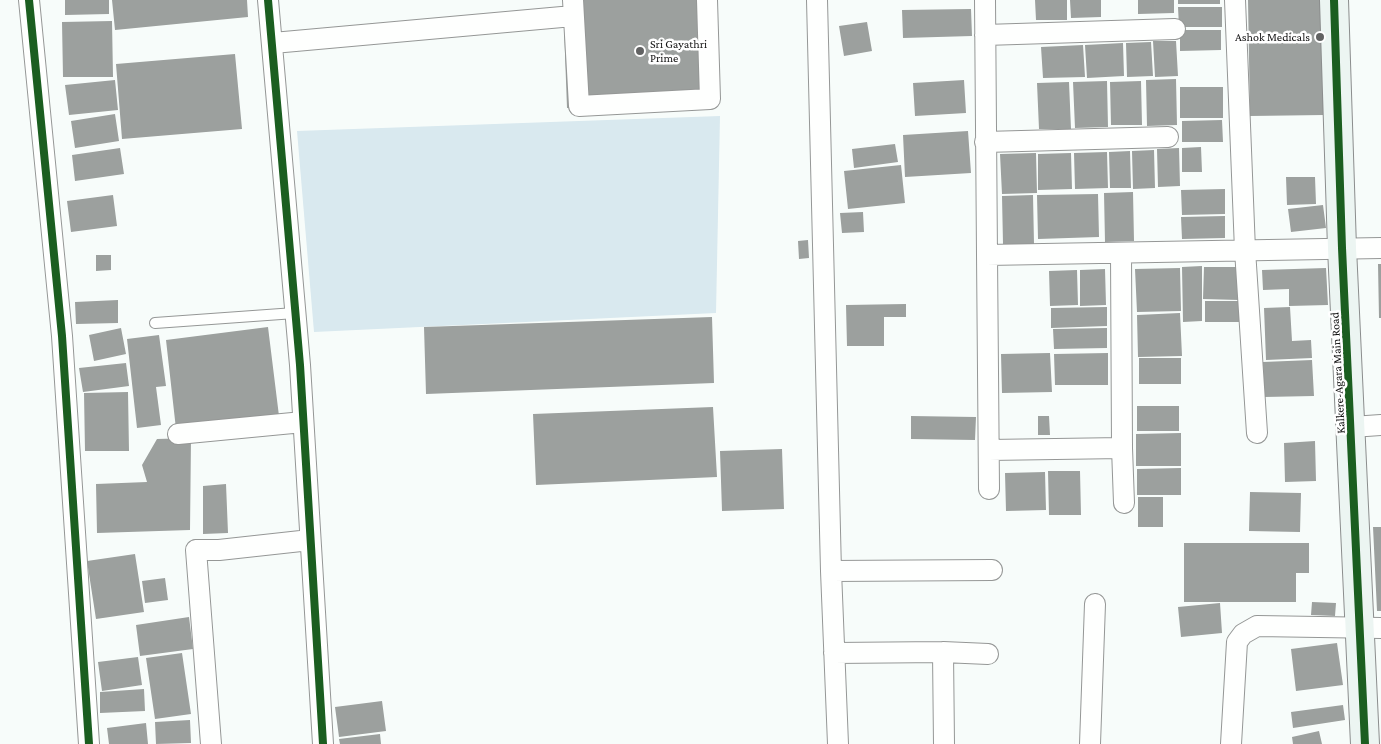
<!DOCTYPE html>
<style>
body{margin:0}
canvas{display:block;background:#f7fcfa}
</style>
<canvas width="1381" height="744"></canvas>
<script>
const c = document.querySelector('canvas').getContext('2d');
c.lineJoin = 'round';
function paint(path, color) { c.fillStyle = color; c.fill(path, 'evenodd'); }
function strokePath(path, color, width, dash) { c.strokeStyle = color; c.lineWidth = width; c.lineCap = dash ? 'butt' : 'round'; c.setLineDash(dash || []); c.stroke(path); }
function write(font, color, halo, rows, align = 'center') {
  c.font = font + ' "Crimson Pro",serif'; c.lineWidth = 5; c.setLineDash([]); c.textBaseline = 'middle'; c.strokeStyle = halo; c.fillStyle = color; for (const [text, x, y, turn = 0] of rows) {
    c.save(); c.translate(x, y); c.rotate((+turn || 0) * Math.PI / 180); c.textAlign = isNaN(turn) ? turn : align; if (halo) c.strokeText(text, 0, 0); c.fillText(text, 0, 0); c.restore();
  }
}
const green = new Path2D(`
 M720 116 716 313 314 332 297 131Z`);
const building = new Path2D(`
 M65 0H109V14L65 15Z
 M112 0H247L248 17 115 30Z
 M563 0H712L716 103 567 108Z
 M1035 0H1067V20H1036Z
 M1070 0H1101V17L1071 18Z
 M1138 0H1174V13L1138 14Z
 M1178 0H1220V4H1178Z
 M1248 0H1322L1324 115 1250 116Z
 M1178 7H1222V27H1179Z
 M971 9 972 36 903 38 902 10Z
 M112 21 113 77H63L62 22Z
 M867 22 872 51 844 56 839 26Z
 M1180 30H1221V50L1180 51Z
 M1153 41H1176L1178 76 1155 77Z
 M1151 42 1153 76 1127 77 1126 43Z
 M1123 43 1124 76 1087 78 1085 45Z
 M1083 45 1085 77 1043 78 1041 47Z
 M235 54 242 129 122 139 116 64Z
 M1176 79 1177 125 1147 126 1146 80Z
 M115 80 118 110 69 115 65 85Z
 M964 80 966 113 915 116 913 83Z
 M1107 81 1108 127 1075 128 1073 82Z
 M1141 81 1142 125H1111L1110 82Z
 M1069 82 1071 129H1039L1037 83Z
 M1180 87H1223V118H1180Z
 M115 114 119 141 75 148 71 121Z
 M1222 120 1223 142H1182V121Z
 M968 131 971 173 905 177 903 135Z
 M895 144 898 162 854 168 852 149Z
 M1201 147 1202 172H1182V148Z
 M120 148 124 174 75 181 72 155Z
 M1179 148 1180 186 1158 187 1157 149Z
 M1154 150 1155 188 1133 189 1132 151Z
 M1130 151 1131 188H1110L1109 152Z
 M1107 152 1108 188 1075 189 1074 153Z
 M1036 153 1037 193 1002 194 1000 154Z
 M1071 153 1072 189 1038 190V154Z
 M901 165 905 203 848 209 844 171Z
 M1286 177H1315L1316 204 1287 205Z
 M1225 189V214L1182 215 1181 190Z
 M1133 192 1134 241 1105 242 1104 193Z
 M1098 194 1099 237 1038 239 1037 195Z
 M113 195 117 226 71 232 67 201Z
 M1033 195 1034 244H1003L1002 196Z
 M1323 205 1326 228 1291 232 1288 209Z
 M863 212 864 232 842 233 840 213Z
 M1225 216V238L1182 239 1181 217Z
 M808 240 809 258 799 259 798 241Z
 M96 255H111V270L96 271Z
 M1378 264H1381V318H1379Z
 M1202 266V321L1183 322 1182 267Z
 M1204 267H1239V300L1203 299Z
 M1180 268 1181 311 1137 312 1135 269Z
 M1326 268 1328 305 1289 306V289L1263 290 1262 270Z
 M1105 269 1106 305 1080 306V270Z
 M1077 270 1078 305 1050 306 1049 271Z
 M118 300V323L76 324 75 302Z
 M1205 301H1239V322H1205Z
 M906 304V317H884V346H847L846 305Z
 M1107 307V326L1051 328V308Z
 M1290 307 1292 341 1311 340 1312 358 1266 360 1264 308Z
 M1180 313 1182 356 1138 357 1137 315Z
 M712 317 714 383 426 394 424 327Z
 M268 327 279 416 176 429 166 340Z
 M121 328 126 354 94 361 89 335Z
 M1107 328V348L1054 349 1053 329Z
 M159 335 166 386 156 387 161 425 137 428 127 339Z
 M1050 353 1052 392 1002 393 1001 354Z
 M1108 353V385H1055L1054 354Z
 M1139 358H1181V384H1139Z
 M1312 360 1314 396 1264 397 1263 362Z
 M126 363 129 386 83 392 79 368Z
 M128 392 129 451H85L84 393Z
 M1137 406H1179V431H1137Z
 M713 407 717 477 536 485 533 414Z
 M911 416 976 417 975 440 911 439Z
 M1038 416H1049L1050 435H1038Z
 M1181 433V466H1136V434Z
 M191 438 190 530 97 533 96 484 147 482 142 465 157 439Z
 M1315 441 1316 481 1285 482 1284 443Z
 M782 449 784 509 722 511 720 451Z
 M1181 468V495H1137V469Z
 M1048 471H1080L1081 515H1049Z
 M1045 472 1046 510 1006 511 1005 473Z
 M226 484 228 533 203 534V486Z
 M1250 492 1301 493 1300 532 1249 531Z
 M1138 497H1163V527H1138Z
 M1373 527H1381V611H1377Z
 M1184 543H1309V573H1296V602H1184Z
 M135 554 144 612 96 619 87 561Z
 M165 578 168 600 145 603 142 581Z
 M1312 602 1336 603 1335 616 1311 615Z
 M1220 603 1222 633 1181 637 1178 607Z
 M189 617 193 649 140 656 136 625Z
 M1337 643 1343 685 1296 691 1291 649Z
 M182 653 191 714 155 719 146 658Z
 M138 657 142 685 102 691 98 662Z
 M144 689 145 711 100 713V692Z
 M382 701 386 731 339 737 335 707Z
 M1343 705 1345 720 1293 728 1291 712Z
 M190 720 191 743 156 744 155 722Z
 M146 723 148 744H109L107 728Z
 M1319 731 1322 744H1293L1292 737Z
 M380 734 381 744H340L339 739Z`);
const lane = new Path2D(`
 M155 323 295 313`);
const street = new Path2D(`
 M29 0 62 336 89 744
 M268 0 300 365 323 744
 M573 0 579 106 710 99 707 0
 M817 0 831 571 838 744
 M985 0 987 255 1381 248
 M1235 0 1245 250 1257 433
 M985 35 1175 29
 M273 43 573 16
 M985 142 1168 137
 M987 255 989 489
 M1352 427 1381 425
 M178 434 303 422
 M1122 448 1124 503
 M989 450 1122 448 1121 253
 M831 571 992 570
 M943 652 944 744
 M834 653 943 652 988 654
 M211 744 196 550H219L310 540
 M1090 744 1095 604
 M1231 744 1237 642 1243 634 1257 626 1381 628`);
const secondary = new Path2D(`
 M1334 0 1342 248 1365 744`);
const cycleway = new Path2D(`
 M29 0 62 336 89 744
 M268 0 300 365 323 744
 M1334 0 1342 248 1365 744`);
const markers = [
 [1320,37,5,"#626363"],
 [640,51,5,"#626363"]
];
const poiNames = [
 ["Ashok Medicals",1310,37],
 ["Sri Gayathri",650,44,"left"],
 ["Prime",650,58,"left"]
];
const streetNames = [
 ["Kalkere-Agara Main Road",1338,373,-93]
];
paint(green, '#d9e9ef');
paint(building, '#9ca09e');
strokePath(lane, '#959796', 12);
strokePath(street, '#959796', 22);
strokePath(secondary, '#8b8d8d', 30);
strokePath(lane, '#fefffe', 10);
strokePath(street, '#fefffe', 20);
strokePath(secondary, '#ecf5f2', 28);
strokePath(cycleway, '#1b5e20', 8);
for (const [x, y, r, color] of markers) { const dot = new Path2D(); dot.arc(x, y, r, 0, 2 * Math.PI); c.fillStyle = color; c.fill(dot); strokePath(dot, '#fff', 2); }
write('12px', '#111', '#fff', poiNames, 'right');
write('12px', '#111', '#fff', streetNames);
</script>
